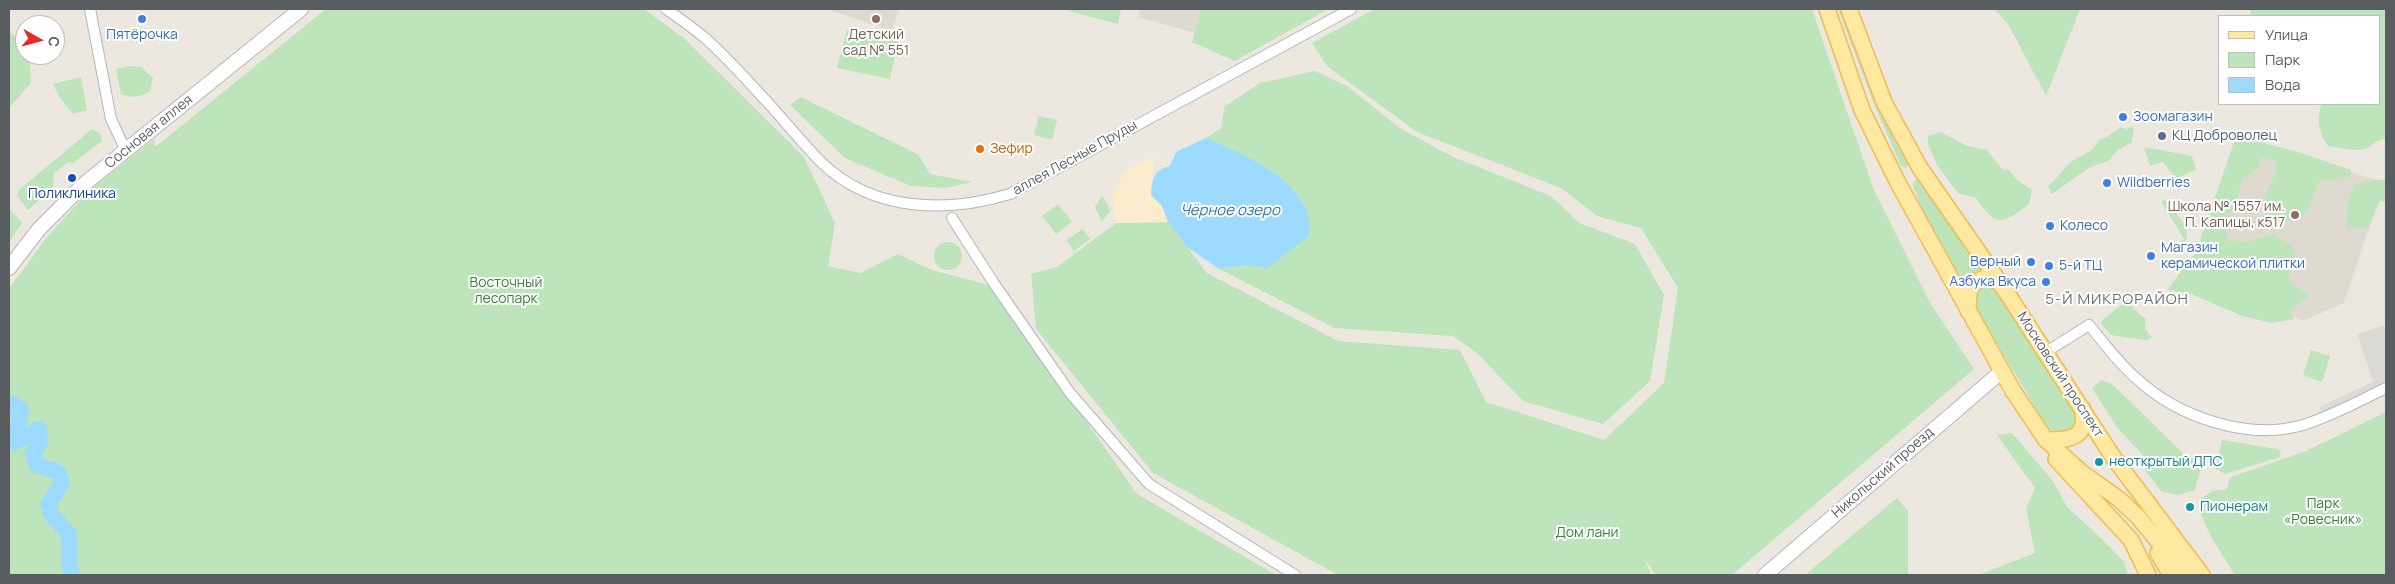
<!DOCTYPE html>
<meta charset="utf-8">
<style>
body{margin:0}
#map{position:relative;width:2395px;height:584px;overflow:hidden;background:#ece8df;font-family:Manrope,sans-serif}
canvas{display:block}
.frame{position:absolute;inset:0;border:10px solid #585d61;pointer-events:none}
.legend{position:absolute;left:2218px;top:15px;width:162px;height:90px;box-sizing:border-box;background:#fff;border:1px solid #bcbec0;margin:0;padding:6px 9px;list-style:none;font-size:15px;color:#585d61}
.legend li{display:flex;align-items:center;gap:10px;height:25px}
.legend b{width:25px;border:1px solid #bcbec0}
.north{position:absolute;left:15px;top:15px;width:50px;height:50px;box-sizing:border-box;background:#fff;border:1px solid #bcbec0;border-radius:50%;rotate:97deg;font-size:14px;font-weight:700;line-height:20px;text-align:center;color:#585d61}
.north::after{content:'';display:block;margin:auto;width:18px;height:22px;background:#e92927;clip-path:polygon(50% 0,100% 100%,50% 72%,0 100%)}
</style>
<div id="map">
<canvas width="2395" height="584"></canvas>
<div class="frame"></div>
<ul class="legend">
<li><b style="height:6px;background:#ffe9a1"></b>Улица</li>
<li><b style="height:14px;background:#bee4bb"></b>Парк</li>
<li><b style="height:14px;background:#9cdbff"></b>Вода</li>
</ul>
<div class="north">С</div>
</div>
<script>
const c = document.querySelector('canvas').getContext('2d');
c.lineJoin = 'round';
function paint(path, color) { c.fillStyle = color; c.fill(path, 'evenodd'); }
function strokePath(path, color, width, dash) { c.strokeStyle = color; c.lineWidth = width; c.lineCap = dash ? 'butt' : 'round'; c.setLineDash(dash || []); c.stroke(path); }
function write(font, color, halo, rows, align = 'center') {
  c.font = font + ' Manrope,sans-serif'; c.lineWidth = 4; c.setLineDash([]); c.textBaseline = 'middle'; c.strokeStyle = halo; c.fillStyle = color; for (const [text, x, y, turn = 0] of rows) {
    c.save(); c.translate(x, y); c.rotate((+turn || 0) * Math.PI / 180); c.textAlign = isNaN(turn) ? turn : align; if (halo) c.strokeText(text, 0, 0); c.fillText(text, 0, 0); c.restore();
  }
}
const industrial = new Path2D(`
 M2386 325V384L2323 415 2319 407 2373 382 2357 334Z`);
const education = new Path2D(`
 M827 9H899L892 31Z
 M1140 9H1239L1231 43 1138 17Z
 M2240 139 2384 182 2344 303 2303 321 2202 271Z`);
const green = new Path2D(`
 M326 9H644L685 39 804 157 835 223 828 266 860 273 898 254 932 270 992 286 1137 494 1276 575H9V289L47 237 91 189 154 139 155 147Z
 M1061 9H1121L1118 24Z
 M1202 9H1328L1235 61 1192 42Z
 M1375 9H1812L1873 188 1930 303 1974 369 1732 575H1656L1645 559 1651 575H1338L1153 473 1036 329 1031 274 1057 267 1116 223 1168 222 1207 273 1338 341 1460 350 1486 402 1604 440 1664 383 1678 288 1641 228 1597 216 1561 188 1417 132 1327 66 1312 43Z
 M1838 9H1844L1879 102 1908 164 1906 168 1901 166 1874 104Z
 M1994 9H2080L2046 96 2008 24Z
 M2250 9H2386V139C2377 139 2372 146 2365 149 2354 152 2339 147 2328 146 2319 134 2316 118 2322 104H2379V16H2251Z
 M847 29 898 41 890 79 837 68Z
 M9 32C18 37 25 44 25 55H29L31 83 9 108Z
 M129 66 141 67 153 78 150 91C140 98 132 98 121 94L116 69Z
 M1315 71 1347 86 1400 128 1451 156 1551 196 1579 223 1635 244 1664 295 1650 381 1603 424 1523 401 1477 353 1453 336 1335 328 1219 269 1251 265 1266 269 1206 138 1221 128 1225 106 1260 83Z
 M81 77 87 110 73 114 60 98 53 84Z
 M801 97 919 155 930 174 972 182 946 188 911 186 845 158 790 105Z
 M1039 116 1057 120 1052 140 1034 135Z
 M2121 127 2125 129 2134 127 2132 142 2118 150 2108 161 2090 167 2052 194 2048 186C2056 180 2058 175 2064 169 2077 153 2089 158 2100 139L2105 138Z
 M92 129 101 134 102 141 73 163 68 162 54 173 53 187 28 210 17 195 19 190Z
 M1941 132 1967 146 1987 150 2003 170 2008 169 2017 180 2032 190 2029 204C2003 224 1996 228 1976 198L1958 193 1937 165 1928 144V136Z
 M2236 136 2298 152 2351 170V177L2319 181 2308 209 2296 222 2281 220 2263 213 2267 191 2276 173V161L2260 157 2259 168 2242 179 2236 202 2224 227 2229 241 2246 242 2273 234 2295 248 2288 280 2310 296 2290 310 2294 319 2272 323 2242 316 2191 294 2167 290 2196 252Z
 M2144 147 2192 156 2196 169 2176 179 2163 162 2150 166Z
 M1916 179 1921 180 1987 272C1975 272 1967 276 1961 287L1924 215 1913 185Z
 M2386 179V202L2380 201 2369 227 2346 228 2348 200 2357 183Z
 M1102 196 1111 210 1102 221 1095 207Z
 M2165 200C2177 216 2201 234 2177 249L2175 247 2184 239 2161 201Z
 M1058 204 1072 222 1056 234 1042 216Z
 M9 208 22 223 9 242Z
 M1083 229 1090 239 1074 251 1066 240Z
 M934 256a14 14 0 1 1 28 0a14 14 0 1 1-28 0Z
 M1984 284 1999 288 2076 407V426C2066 434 2060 434 2048 429L1974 305C1974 295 1975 289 1984 284Z
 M2127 301 2141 316 2146 318 2145 329 2152 338 2145 340 2111 335 2101 324 2102 320Z
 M2311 350 2330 356 2322 382 2303 375Z
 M2101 380 2112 384 2188 458 2197 460 2200 472 2195 490 2178 495 2162 492 2146 472 2142 454 2118 429 2092 388Z
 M2386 412V575H2235C2224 556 2198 522 2199 500L2212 491 2226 490 2231 477 2306 451Z
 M2012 433 2053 481 2067 507 2102 539 2124 562 2128 575H1978L2035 553 2026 509 2035 488 1997 435Z
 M2222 440 2277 449 2281 452 2280 457 2225 474 2216 469Z
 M1897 498 1908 511V575H1805Z`);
const sand = new Path2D(`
 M1154 157 1151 195 1162 206 1168 222 1116 223 1112 196 1126 170Z`);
const water = new Path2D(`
 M1206 138C1245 155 1317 184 1309 236L1266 269 1250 265 1219 269 1187 247 1168 222 1162 206 1151 195C1152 180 1153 170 1170 166L1176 152Z`);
const river = new Path2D(`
 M9 407 13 404 21 410 19 423 10 437 15 442 39 429 40 443 33 453 36 464 59 473 62 483 48 505 51 514 69 534V564L72 575`);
const street = new Path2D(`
 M90 9 111 119 126 151
 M666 9C679 18 693 28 705 38 729 59 750 84 771 106 788 125 804 145 822 163 873 212 947 213 1010 194L1351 9
 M952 218 993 282 1070 393 1149 484 1295 575
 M2046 352 2089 325C2104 343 2119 364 2137 379 2178 417 2248 441 2303 425 2332 416 2359 401 2386 388`);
const secondary = new Path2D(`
 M9 268 39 229 83 185 301 9
 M1765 575 2002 371`);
const primary = new Path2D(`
 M1827 9 1862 110 1897 181 2013 391 2046 440 2081 472 2119 499 2138 517 2186 575
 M1849 9 1884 102 1920 168 2005 290 2113 457 2202 575
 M1968 311C1969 291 1967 284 1987 277L2000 283
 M2046 440C2071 440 2089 438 2082 408
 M2056 459 2131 540 2148 575
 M2158 553 2171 575`);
const markers = [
 [142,19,5,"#3f7fe0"],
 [876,19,5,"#8d6e63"],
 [2123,117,5,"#3f7fe0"],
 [2162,136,5,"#5c6f8a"],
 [980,149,5,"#e8710a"],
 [72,178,5,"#1a4fb4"],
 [2107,183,5,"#3f7fe0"],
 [2295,215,5,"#8d6e63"],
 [2050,226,5,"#3f7fe0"],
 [2151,256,5,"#3f7fe0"],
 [2031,262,5,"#3f7fe0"],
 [2049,266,5,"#3f7fe0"],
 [2046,282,5,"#3f7fe0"],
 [2099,462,5,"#0f9aa8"],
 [2190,507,5,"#0f9aa8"]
];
const shopNames = [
 ["Пятёрочка",142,35,"center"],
 ["Зоомагазин",2133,117],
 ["Wildberries",2117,183],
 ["Колесо",2060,226],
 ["Магазин",2161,248],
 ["керамической плитки",2161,264],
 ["Верный",2021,262,"right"],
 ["5-й ТЦ",2059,266],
 ["Азбука Вкуса",2036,282,"right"]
];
const educationNames = [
 ["Детский",876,35],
 ["сад № 551",876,51],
 ["Школа № 1557 им.",2285,207,"right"],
 ["П. Капицы, к517",2285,223,"right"]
];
const streetNames = [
 ["Сосновая аллея",149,132,-39],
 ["аллея Лесные Пруды",1075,158,-29],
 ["Московский проспект",2060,375,57],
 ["Никольский проезд",1883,473,-41]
];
const serviceNames = [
 ["КЦ Доброволец",2172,136]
];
const foodNames = [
 ["Зефир",990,149]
];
const transitNames = [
 ["Поликлиника",72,194]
];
const parkNames = [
 ["Восточный",506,283],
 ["лесопарк",506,299],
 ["Парк",2323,504],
 ["«Ровесник»",2323,520],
 ["Дом лани",1587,533]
];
const cultureNames = [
 ["неоткрытый ДПС",2109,462],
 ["Пионерам",2200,507]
];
const waterNames = [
 ["Чёрное озеро",1230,211]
];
const neighbourhoodNames = [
 ["5-Й МИКРОРАЙОН",2117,300]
];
paint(industrial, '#dcdad4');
paint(education, '#dedad0');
paint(green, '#bee4bb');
paint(sand, '#faeccc');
paint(water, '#9cdbff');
strokePath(river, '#9cdbff', 16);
strokePath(street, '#b2b6bb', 12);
strokePath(secondary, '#b3b7bd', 16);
strokePath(primary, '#f2ba52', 18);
strokePath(street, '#fff', 10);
strokePath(secondary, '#fff', 14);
strokePath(primary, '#ffe9a1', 15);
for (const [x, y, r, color] of markers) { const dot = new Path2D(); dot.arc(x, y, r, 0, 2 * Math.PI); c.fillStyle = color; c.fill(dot); strokePath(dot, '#fff', 2); }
write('14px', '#366cbe', '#fff', shopNames, 'left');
write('14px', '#785e54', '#fff', educationNames);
write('14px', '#585d61', '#fff', streetNames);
write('14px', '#4e5e75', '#fff', serviceNames, 'left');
write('14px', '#c56008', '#fff', foodNames, 'left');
write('14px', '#164399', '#fff', transitNames);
write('14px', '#368434', '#fff', parkNames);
write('14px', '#0d838f', '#fff', cultureNames, 'left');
write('italic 15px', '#3876a7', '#fff', waterNames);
c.letterSpacing = '1px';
write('15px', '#696f73', '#fff', neighbourhoodNames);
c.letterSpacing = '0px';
</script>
